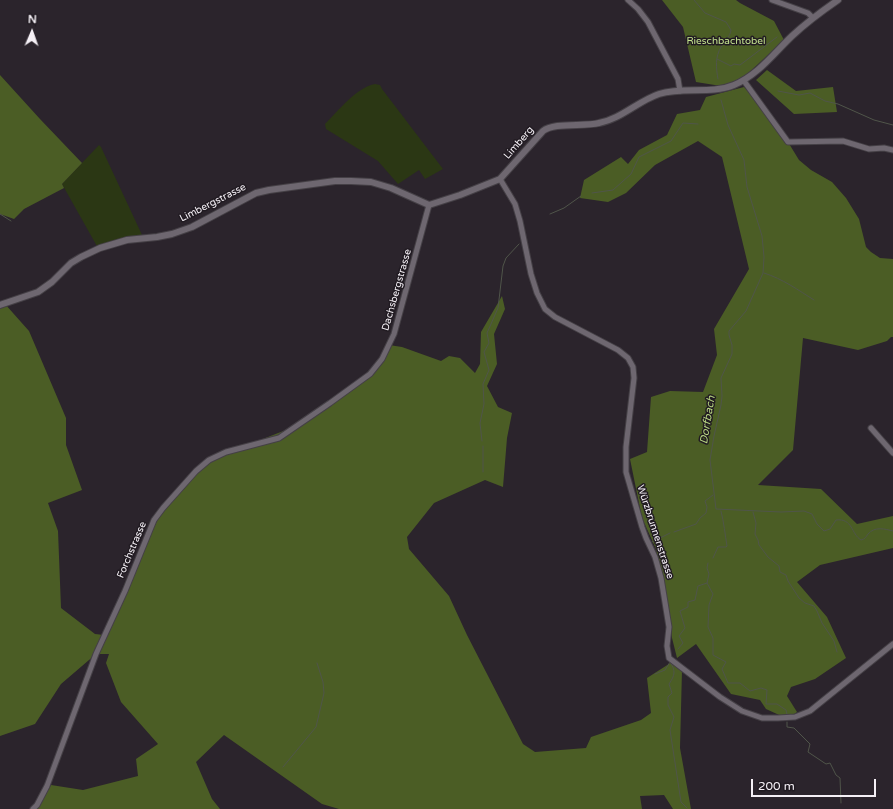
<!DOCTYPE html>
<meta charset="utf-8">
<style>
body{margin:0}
#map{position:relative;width:893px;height:809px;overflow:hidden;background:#2b242c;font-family:"Varela Round",sans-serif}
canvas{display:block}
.north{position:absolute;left:12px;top:12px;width:40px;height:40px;-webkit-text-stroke:3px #211b22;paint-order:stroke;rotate:2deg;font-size:11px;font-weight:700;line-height:16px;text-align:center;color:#f5f0f6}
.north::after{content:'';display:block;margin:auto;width:14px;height:18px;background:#f5f0f6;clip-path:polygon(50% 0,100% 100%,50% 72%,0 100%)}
.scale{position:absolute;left:751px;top:779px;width:125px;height:18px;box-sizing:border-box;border:2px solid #f5f0f6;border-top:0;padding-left:5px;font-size:12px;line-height:14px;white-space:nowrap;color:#f5f0f6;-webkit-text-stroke:3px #211b22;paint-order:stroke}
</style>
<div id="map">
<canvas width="893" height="809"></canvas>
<div class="north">N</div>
<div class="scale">200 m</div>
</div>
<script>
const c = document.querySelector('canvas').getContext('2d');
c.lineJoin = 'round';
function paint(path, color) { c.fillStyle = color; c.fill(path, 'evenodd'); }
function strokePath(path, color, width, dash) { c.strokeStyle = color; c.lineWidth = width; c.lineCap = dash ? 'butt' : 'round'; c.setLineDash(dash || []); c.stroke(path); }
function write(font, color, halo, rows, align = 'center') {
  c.font = font + ' "Varela Round",sans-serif'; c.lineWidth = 3; c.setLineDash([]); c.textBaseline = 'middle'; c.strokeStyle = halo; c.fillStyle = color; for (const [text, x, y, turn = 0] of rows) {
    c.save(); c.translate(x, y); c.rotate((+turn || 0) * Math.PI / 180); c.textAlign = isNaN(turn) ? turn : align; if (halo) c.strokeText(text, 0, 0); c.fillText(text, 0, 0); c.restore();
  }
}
const green = new Path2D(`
 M375 84 380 85 382 89 443 169 425 179 419 170 398 184 378 161 326 129 325 124C338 111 357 87 375 84Z
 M99 145 101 147 143 237 98 248 62 184Z`);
const forest = new Path2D(`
 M662 0H736L740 3 774 21 784 40 743 78 721 86 696 82 683 27Z
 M767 70 796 91 833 87 837 112 794 114 756 80Z
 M0 75 40 119 82 163 62 184 64 188 24 209 14 219 0 214Z
 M744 87 760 105 788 142 799 160 811 170 832 182 846 198 859 219 866 247 871 252 880 258 893 259V337H891L887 341 858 350 803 338 793 450 758 485 821 489 857 524 893 516V548L820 565 797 582 827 617 846 658 815 679 791 687 787 696 797 712 788 719 766 709 760 700 731 694 696 644 677 658 672 638 666 592 656 549 642 518 630 459 647 452 651 397 670 391 703 392 717 355 714 329 749 269 722 157 698 141 655 165 626 193 608 202 580 198 584 180 621 157 628 164 639 150 667 135 677 114 700 110 706 97Z
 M502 296 505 309 494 334 497 364 487 386 498 407 512 413 507 438 503 487 485 480 434 503 407 537 409 549 449 596 467 635 523 744 535 752 586 748 591 737 641 720 651 713 647 678 672 662 682 670 680 748 691 809H673L664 795 640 796 642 809H339L322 804 224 735 196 762 212 799 220 809H37L51 785 83 790 138 776 136 759 158 744 121 702 106 663 109 654H96L61 684 35 724 0 736V305L5 304 29 331 66 418V445L82 490 48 503 58 531 61 608 95 634 104 635 163 508 209 460 291 428 370 374 389 345 402 347 441 361 449 356 460 358 475 373 480 364 481 332Z`);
const stream = new Path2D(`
 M694 0 705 13 726 22 731 30C730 37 725 41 721 47 715 57 716 68 718 79
 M717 59 731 66 734 64 740 65 744 62 777 37
 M778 91 799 95 810 93 825 101 838 104 874 120 893 125
 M721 100 728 125 744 160 747 187 762 236 764 257 763 273 746 311 729 331V335L732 345V354L721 378 722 396 721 405 714 436 710 460 716 509 781 512 804 511 812 514 817 524 824 531 830 529 836 520C853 518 851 534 861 540 865 539 866 537 868 534 875 526 885 529 893 531
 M592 193 613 190 631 174 639 157 671 141 683 123 698 124
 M0 214 11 221
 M550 214 564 208 581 196
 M764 273C783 279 798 290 814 300
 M482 441 480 423 484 404 483 384 489 370 484 352 489 343 487 333 498 308 503 266 506 258 519 244
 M483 472V446
 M753 512 756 523 755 534 758 540 759 545 768 557 779 566 780 572 786 575 788 581 799 598 805 603 814 606 817 611 822 623 834 641 837 652
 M674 532 696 524 700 518 706 513 707 507 705 501 713 495
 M652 542 670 533
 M713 558 718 547H726L727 546C725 534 724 523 721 511
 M708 563 707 568 709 574 707 583 713 594 709 605 708 627 713 638V655L726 662 722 669 728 683H740L750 691 761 688 767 690 766 704H777L786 710 787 714
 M678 649 683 643 679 636 685 628 680 611 688 607V602L695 600 698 586 707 583
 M655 674 665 670 670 662C676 671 675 675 669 684L672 693 668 697V705L674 717 670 730 681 802 687 808
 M787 722V727L794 728 810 744 808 752 826 764 830 763 836 775 840 778 841 803
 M283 767 316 727 324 693 323 682 317 663`);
const minor = new Path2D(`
 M628 0 638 9 648 22 678 79 680 91
 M772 0 808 13 813 18
 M744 81 788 142 843 141 869 149 884 148 893 150
 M500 179 515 204 520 221 531 274 537 293 545 309 555 317 618 350 628 358 633 367 634 378 626 447V472L642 527 646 538 655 557 661 578 669 627 667 646 669 658 720 697 742 711 762 718H778L795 717 810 711 893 644
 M871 428 893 453
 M33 809 37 805 47 786 96 654 125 591 154 520 163 508 196 471 209 460 226 452 279 438 330 403 370 374 382 359 394 334 429 205`);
const tertiary = new Path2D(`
 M0 305 38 292 52 282 71 263 81 257 100 248 127 240 157 237 172 234 192 227 256 193 269 190 335 181H351L371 182 391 188 429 205 460 195 500 179 543 131C554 122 584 127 599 123 621 119 638 101 659 94 684 86 710 95 734 85 758 75 774 53 792 36 806 23 822 11 838 0`);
const parkNames = [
 ["Rieschbachtobel",726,41]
];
const streetNames = [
 ["Limberg",519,143,-49],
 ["Limbergstrasse",213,203,-27],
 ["Dachsbergstrasse",397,290,-74],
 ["Würzbrunnenstrasse",655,532,72],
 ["Forchstrasse",132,550,-67]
];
const waterNames = [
 ["Dorfbach",708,420,-81]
];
paint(green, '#2b3714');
paint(forest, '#4b5d25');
strokePath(stream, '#50554a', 1);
strokePath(minor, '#454046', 7);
strokePath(tertiary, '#454046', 8);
strokePath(minor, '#6e6770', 5);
strokePath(tertiary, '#6e6770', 6);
write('10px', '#c5e48f', '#211b22', parkNames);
write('10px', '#f5f0f6', '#211b22', streetNames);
write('italic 11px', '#b7d581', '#211b22', waterNames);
</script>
